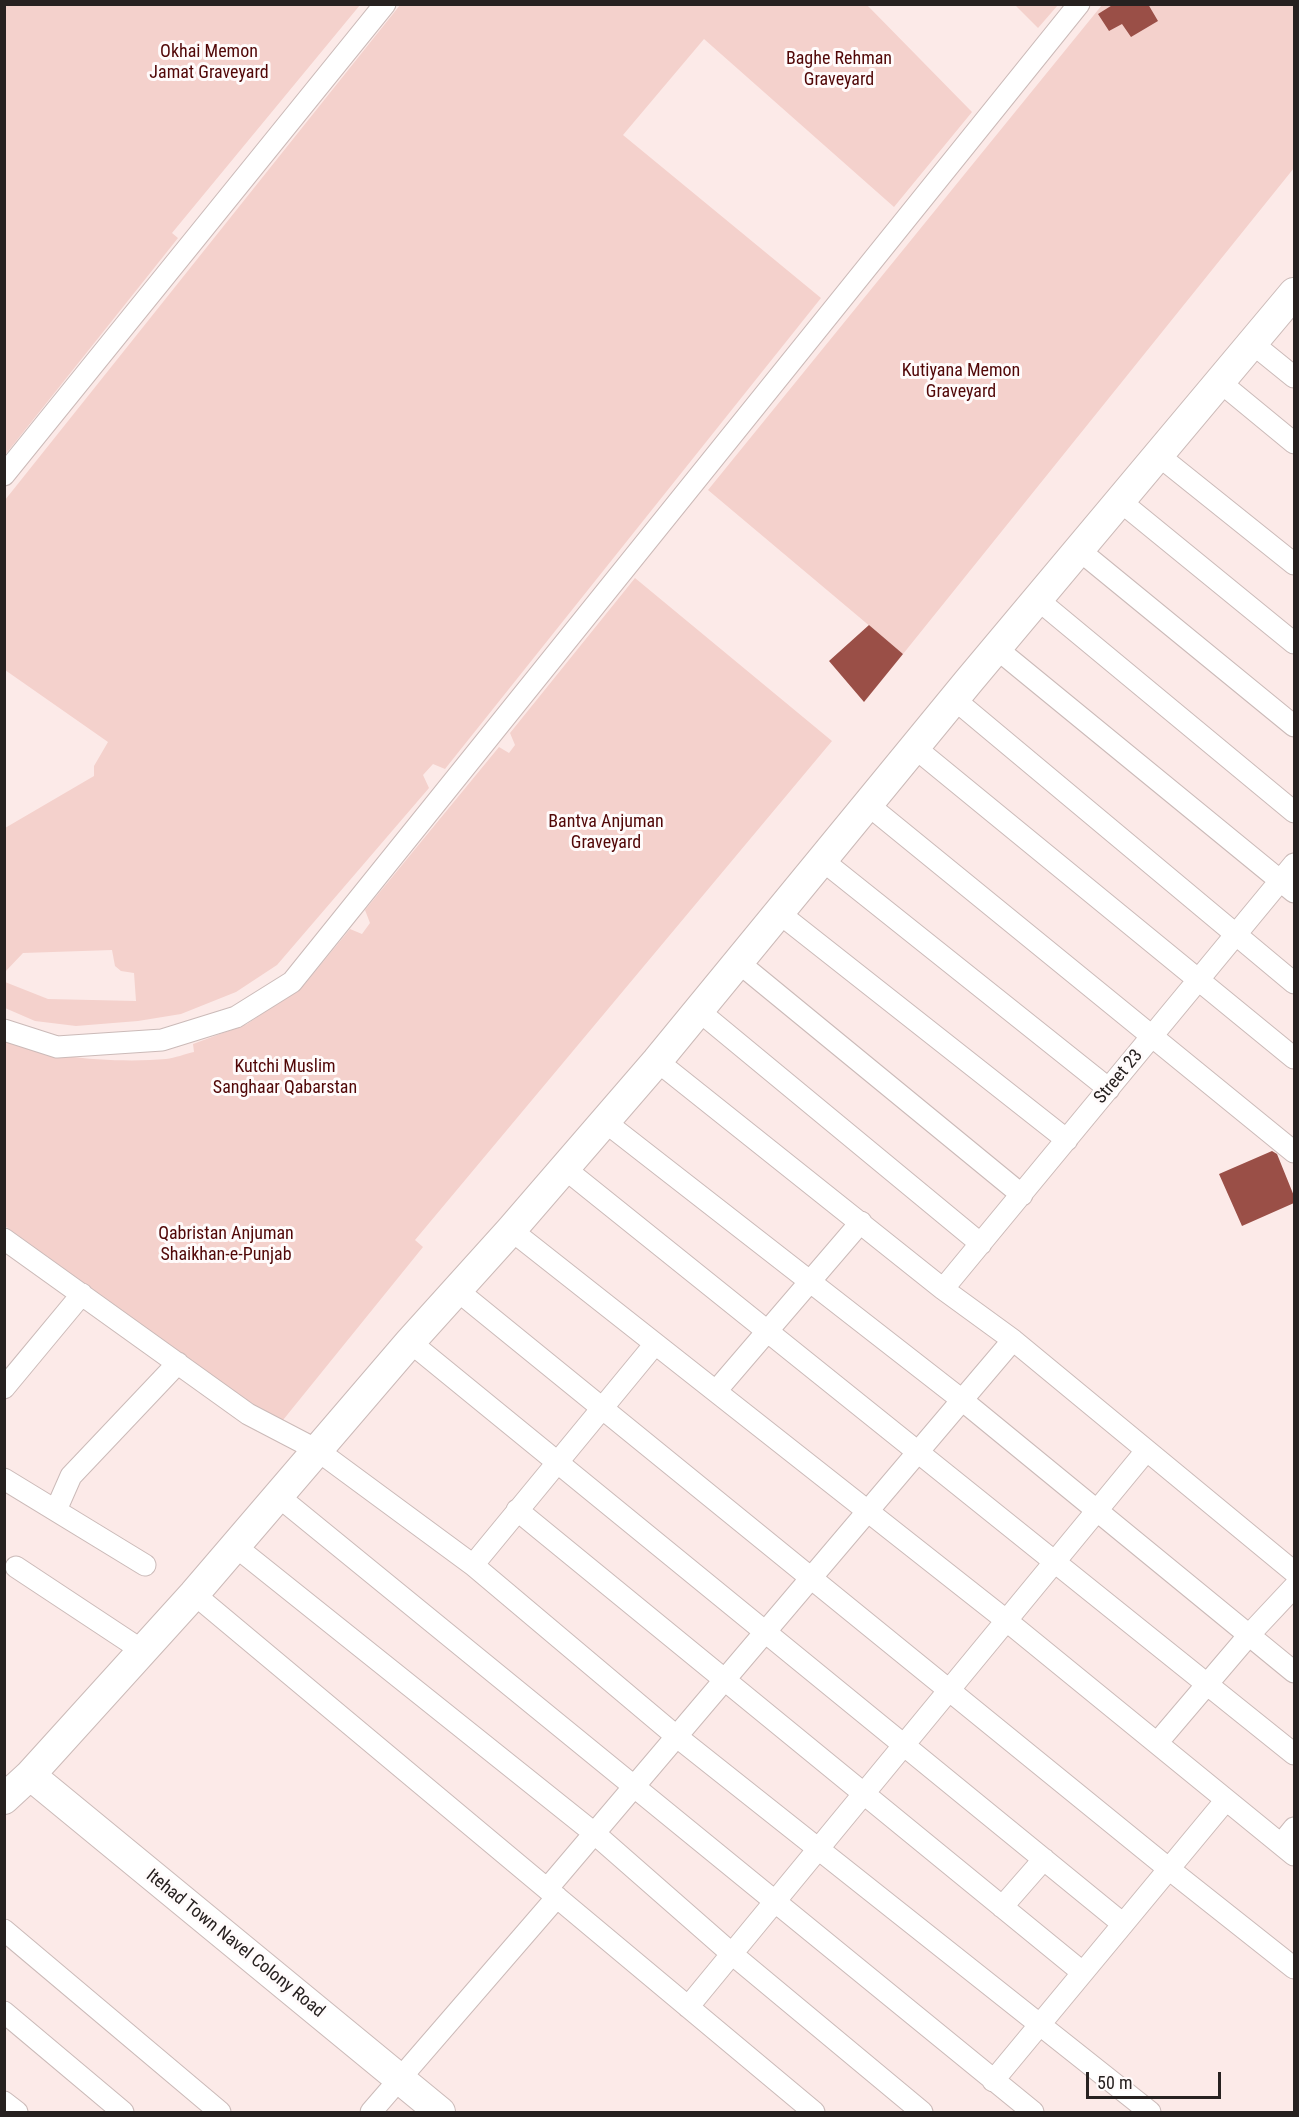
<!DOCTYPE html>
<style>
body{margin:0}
#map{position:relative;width:1299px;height:2117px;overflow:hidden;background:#fceae8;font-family:"Roboto Condensed",sans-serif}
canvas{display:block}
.frame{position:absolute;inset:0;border:6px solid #272120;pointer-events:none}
.scale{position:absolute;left:1086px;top:2072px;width:135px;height:27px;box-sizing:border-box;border:3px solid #272120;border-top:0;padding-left:8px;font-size:18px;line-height:21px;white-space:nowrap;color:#272120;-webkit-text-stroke:4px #fffbfb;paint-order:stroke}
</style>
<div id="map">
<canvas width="1299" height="2117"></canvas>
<div class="frame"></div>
<div class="scale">50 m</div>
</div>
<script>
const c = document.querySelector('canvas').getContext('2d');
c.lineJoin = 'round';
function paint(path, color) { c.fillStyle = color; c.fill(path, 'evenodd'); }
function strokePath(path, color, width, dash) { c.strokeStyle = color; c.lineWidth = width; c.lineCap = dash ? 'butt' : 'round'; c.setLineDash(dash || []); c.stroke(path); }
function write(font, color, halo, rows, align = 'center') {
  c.font = font + ' "Roboto Condensed",sans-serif'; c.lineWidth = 6; c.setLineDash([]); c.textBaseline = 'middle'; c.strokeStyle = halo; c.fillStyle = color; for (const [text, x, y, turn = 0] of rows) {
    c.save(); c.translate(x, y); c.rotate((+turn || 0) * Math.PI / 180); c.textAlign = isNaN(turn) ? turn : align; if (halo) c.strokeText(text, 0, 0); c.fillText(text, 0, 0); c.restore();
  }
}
const green = new Path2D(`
 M4 5H360L172 233 178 238 5 455Z
 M400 5H867L972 112 894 207 704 39 623 135 821 298 445 769 433 764 423 775 429 788 277 965 236 992 181 1014 138 1021 76 1026 35 1021 5 1008V982L48 999 136 1001 134 973 121 971 115 966 112 950 23 953 5 972V828L94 776V766L108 742 5 670V500Z
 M1015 5H1058L1038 28Z
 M1102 5H1294V168L903 654 708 490Z
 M635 578 832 741 415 1240 423 1247 279 1425 5 1226 4 1040C44 1059 122 1063 166 1059 175 1058 185 1054 194 1052L193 1044 247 1024 304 985 350 929 362 934 370 923 365 910 499 747 509 753 515 745 510 733Z`);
const building = new Path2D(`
 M1114 4H1148L1158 21 1131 37 1122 24 1109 31 1098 14Z
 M869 625 903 654 864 702 829 661Z
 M1272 1151 1277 1154 1294 1196V1203L1242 1226 1219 1174Z`);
const street = new Path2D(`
 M1252 343 1294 377
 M1220 382 1294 443
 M1158 455 1294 564
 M4 475 385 4
 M1120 501 1294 643
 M1079 550 1294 726
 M1037 599 1294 812
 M996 648 1294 892
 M954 699 1294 983
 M914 747 1294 1058
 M867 804 1294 1152
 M822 860 1109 1089
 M779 913 1067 1140
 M738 962 1022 1195
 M699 1011 981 1244
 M4 1030 57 1047 162 1040 236 1017 292 982 1079 4
 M657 1061 943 1289 1013 1340 1294 1572
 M604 1121 962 1400 1294 1672
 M564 1168 1294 1754
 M511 1230 1007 1621 1294 1855
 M4 1239 248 1414 317 1450 473 1565 676 1736 1150 2112
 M943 1289 1294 864
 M458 1291 1169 1869 1294 1968
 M410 1342 1123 1924
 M4 1388 82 1294
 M716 1391 861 1222
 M4 1479 145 1565
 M278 1496 1033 2112
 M56 1510 71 1476 178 1363
 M517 1510 1082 1972
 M235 1546 594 1833 732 1954 922 2112
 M473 1565 655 1344
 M16 1567 143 1651
 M194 1594 814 2112
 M1157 1743 1249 1635 1294 1587
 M1281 1844 1294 1828
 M547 1889 1013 1340
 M1002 1907 1044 1859
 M4 1930 220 2112
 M688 2007 1146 1451
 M4 2012 123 2112
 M993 2081 1226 1800
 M4 2102 17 2112
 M371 2112 557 1897`);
const secondary = new Path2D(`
 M30 1775 440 2112
 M4 1799 30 1775 194 1594 410 1342 511 1230 657 1061 968 682 1294 293`);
const parkNames = [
 ["Okhai Memon",209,52],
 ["Jamat Graveyard",209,73],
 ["Baghe Rehman",839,59],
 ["Graveyard",839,80],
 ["Kutiyana Memon",961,371],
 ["Graveyard",961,392],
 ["Bantva Anjuman",606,822],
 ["Graveyard",606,843],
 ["Kutchi Muslim",285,1067],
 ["Sanghaar Qabarstan",285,1088],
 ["Qabristan Anjuman",226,1234],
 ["Shaikhan-e-Punjab",226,1255]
];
const streetNames = [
 ["Street 23",1119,1077,-50],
 ["Itehad Town Navel Colony Road",235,1944,39]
];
paint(green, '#f4d1cc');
paint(building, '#9a4f47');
strokePath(street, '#cbbab8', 23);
strokePath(secondary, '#cbbab8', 32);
strokePath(street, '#fff', 21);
strokePath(secondary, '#fff', 30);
write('18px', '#510707', '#fffbfb', parkNames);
write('18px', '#272120', '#fffbfb', streetNames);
</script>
